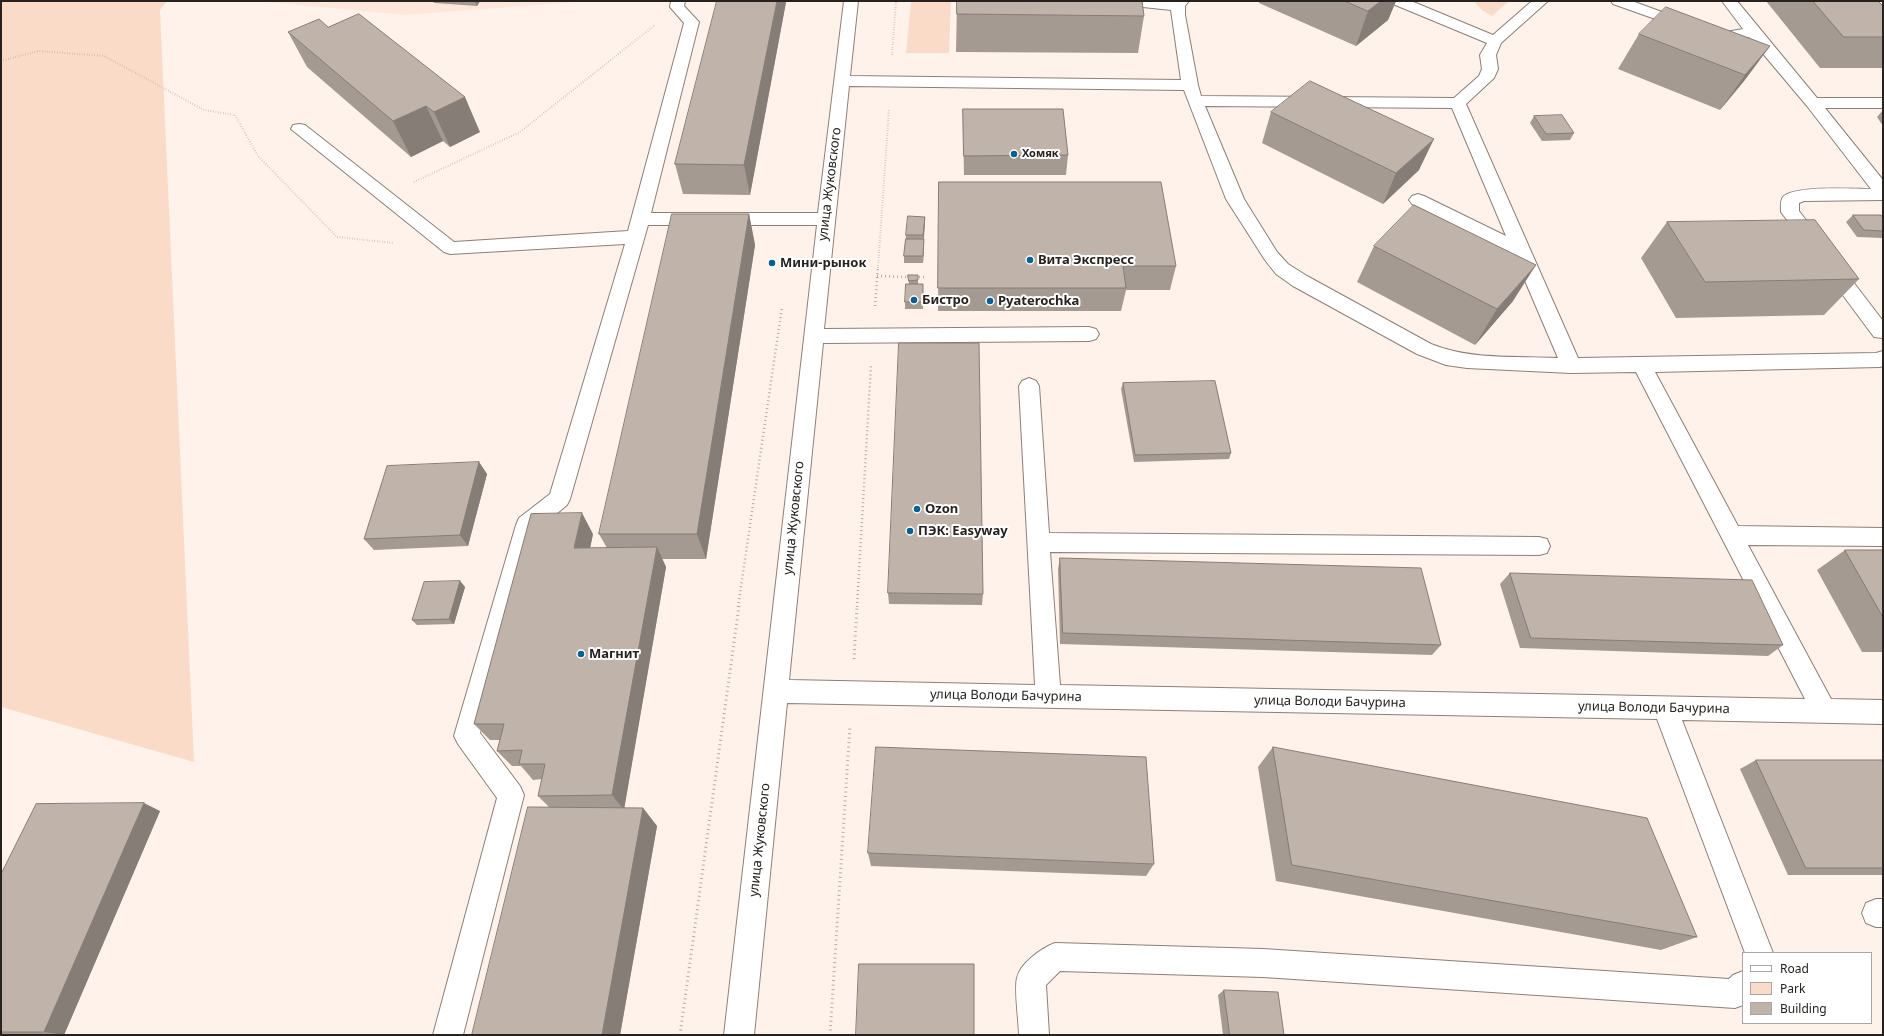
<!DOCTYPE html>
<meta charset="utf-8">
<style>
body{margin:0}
#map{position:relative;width:1884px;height:1036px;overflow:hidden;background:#fef2eb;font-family:"Noto Sans",sans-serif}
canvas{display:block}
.frame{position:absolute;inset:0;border:2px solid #27221f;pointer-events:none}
.legend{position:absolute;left:1742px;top:952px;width:130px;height:72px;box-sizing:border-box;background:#fff;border:1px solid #a9a7a5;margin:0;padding:5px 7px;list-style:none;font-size:12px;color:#27221f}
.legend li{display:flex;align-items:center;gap:8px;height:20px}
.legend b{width:20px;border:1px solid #a9a7a5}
</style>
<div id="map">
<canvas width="1884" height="1036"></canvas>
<div class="frame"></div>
<ul class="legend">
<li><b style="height:5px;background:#fff"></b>Road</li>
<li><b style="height:11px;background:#fadbc8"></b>Park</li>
<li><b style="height:11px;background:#c0b3aa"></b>Building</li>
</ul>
</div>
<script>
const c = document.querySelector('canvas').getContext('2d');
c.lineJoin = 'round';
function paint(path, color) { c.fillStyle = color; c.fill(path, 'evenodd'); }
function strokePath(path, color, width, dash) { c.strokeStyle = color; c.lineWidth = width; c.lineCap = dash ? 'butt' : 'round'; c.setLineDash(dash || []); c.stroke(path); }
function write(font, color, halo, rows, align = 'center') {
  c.font = font + ' "Noto Sans",sans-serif'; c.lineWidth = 4; c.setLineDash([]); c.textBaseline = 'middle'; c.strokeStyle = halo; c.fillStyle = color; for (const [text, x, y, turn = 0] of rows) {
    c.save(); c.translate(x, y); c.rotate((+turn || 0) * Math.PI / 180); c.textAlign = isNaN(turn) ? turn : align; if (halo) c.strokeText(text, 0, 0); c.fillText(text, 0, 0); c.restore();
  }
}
const built = new Path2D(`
 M258 1H590L405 15Z`);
const green = new Path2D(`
 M1 1H167L160 10 194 762 1 707Z
 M911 1H951L949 53H906Z
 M1474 1H1509L1492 16 1482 10Z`);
const pathFar2 = new Path2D(`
 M892 55 896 1
 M1 61 38 51 104 56 204 110 235 115 258 156 337 237 394 243
 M414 182 520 132 655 25
 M878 268 889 109`);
const pathFar1 = new Path2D(`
 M877 276 910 277
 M915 277H926
 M875 306 878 267
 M738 607 782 307
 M857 607 871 365`);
const path = new Path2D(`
 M854 659 857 606
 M680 1035 739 606
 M830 1035 850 726`);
const minor = new Path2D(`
 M671 1H685L684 6 699 22 651 213H818L844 1H858L850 76 1181 80 1171 10 1124 5 1119 4 1117 1H1189L1185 6V15L1198 85 1201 96 1454 98 1479 76 1482 69 1480 55 1487 43 1393 4 1391 1H1411L1493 35 1532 1H1548L1501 43 1496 55 1498 69 1494 78 1466 104 1578 358 1876 353 1883 351V366L1880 367 1655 372 1738 526 1883 528V546L1748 545 1831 699 1883 700V724L1682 720 1773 953H1745L1657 719 787 703 754 1035H724L817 225H648L570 499 567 505 537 530 480 733 520 786 524 795 463 1035H433L497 798 458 744 454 736 516 525 519 518 550 494 625 244 450 254 444 252 291 129 293 125 299 124 305 125 454 242 628 231 684 23 670 7ZM849 86 1184 90 1226 199 1265 260 1276 274 1293 286 1417 354 1446 365 1467 368 1571 373 1636 372 1805 699 1060 685 1050 552 1539 555 1547 553 1550 546 1547 539 1539 537 1049 533 1039 386 1036 381 1029 378 1022 381 1019 386 1035 685 789 680 823 343 1089 341 1096 339 1099 334 1096 329 1089 327 824 329ZM1205 106 1452 108 1506 236 1424 196 1418 194 1412 196 1409 200 1412 204 1514 255 1558 358C1516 356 1470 360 1431 344L1307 276 1288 264 1277 252 1244 199Z
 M1611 1H1632L1711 30 1726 32 1743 29 1722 1H1737L1817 98H1883V108H1825L1883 180V200L1804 201 1799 203V211L1883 321V338L1874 337 1781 212C1781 207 1780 201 1783 197 1794 185 1853 189 1871 189L1807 106 1749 37 1726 40 1709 38 1613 4Z
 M1876 899H1883V927H1876L1866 923 1862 913 1866 903Z
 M1055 943 1263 949 1729 979 1733 975 1743 971V1005L1735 1008 1263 977 1060 971 1046 985 1049 1035H1019C1019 1022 1014 989 1017 978 1020 963 1042 948 1055 943Z`);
const wall = new Path2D(`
 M433 1H480L477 6 434 3Z
 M957 1 1144 16 1138 53 956 52Z
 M1259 1H1396L1388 20 1356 46 1259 3Z
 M1766 1H1878L1883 6V68H1820Z
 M786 2 750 195 683 194 675 164Z
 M328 27 480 132 450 147 443 141 411 157 307 67 288 32Z
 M1639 34 1770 46 1744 81 1720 110 1618 69Z
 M963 109 1068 155 1066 175H964L963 128Z
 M1883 110V126L1877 117Z
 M1271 112 1419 170 1383 204 1262 143Z
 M1534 116 1574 133 1570 140 1542 141 1530 123Z
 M939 182 1176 266 1170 290H1126L1121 311H938Z
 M749 214 755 245 706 559H662L666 567 624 808H643L657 826 620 1035H472L549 807 538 796 542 779 533 780 521 766H512L497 751 500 740H490L474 724 593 534 590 548H607L599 534Z
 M1853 215 1883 218V238L1857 237 1846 222Z
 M925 217 924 239V246L923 263H904V256L906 235Z
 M1667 222 1859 279 1824 315 1676 318 1641 258Z
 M1374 246 1513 301 1475 345 1357 282Z
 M908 275H918V284L923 291V309H905V302L909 284Z
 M1123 383 1231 453 1229 459 1134 462 1121 389Z
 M479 462 487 474 468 546 374 550 364 539Z
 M1845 550H1883V652H1862L1817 570Z
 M1060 558 1441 645 1432 655 1060 644 1058 569Z
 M1510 573 1783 645 1768 656 1520 648 1500 584Z
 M460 581 465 587 454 624 417 625 412 620Z
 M888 593 983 594 982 605 889 604Z
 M1273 747 1697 937 1661 950 1276 881 1258 767Z
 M1756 760H1883V875H1788L1740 769Z
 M160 811 64 1035H1V874Z
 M868 853 1154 864 1146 876 871 866Z
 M1224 990 1284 1035H1223L1218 995Z`);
const shadedWall = new Path2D(`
 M475 1H480L477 6Z
 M777 1H786V2L750 195 744 165Z
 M1381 1H1396L1388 20 1356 46 1368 11Z
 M1770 46 1744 81 1720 110 1745 75Z
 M465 97 480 132 450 147 434 112Z
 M426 106 443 141 411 157 393 121Z
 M1434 139 1419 170 1383 204 1396 173Z
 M749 214 755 245 706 559 697 534Z
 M925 217V224L923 242V235Z
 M924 239V246L923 263V256Z
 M1536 265 1513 301 1475 345 1497 309Z
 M479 462 487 474 468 546 460 535Z
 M582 513 593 534 586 568 574 548Z
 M657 547 666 567 624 810 612 795Z
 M460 581 465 587 454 624 449 619Z
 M144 803 160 811 64 1035 44 1032Z
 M643 808 657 826 620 1035H602Z`);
const building = new Path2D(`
 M717 1H777L744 165 675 164Z
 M957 1H1142L1144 16 957 14Z
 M1345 1H1381L1368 11Z
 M1813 1H1878L1883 6V37H1844Z
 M1666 7 1770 46 1745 75 1639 34Z
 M359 14 465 97 434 112 426 106 393 121 288 32 319 19 328 27Z
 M1310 81 1434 139 1396 173 1271 112Z
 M963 109H1063L1068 155 964 156Z
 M1562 115 1574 133 1546 134 1534 116Z
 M939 182H1161L1176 266H1123L1126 288H938Z
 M1414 205 1536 265 1497 309 1374 246Z
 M672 214H749L697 534H599Z
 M1853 215H1881L1883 218V231L1864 230Z
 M908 216 925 217 923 235H906Z
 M1815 220 1859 279 1705 282 1667 222Z
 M906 239H924L923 256H904Z
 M908 275H918V280L909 281Z
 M906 284H923V302H905Z
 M899 343H979L983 594 888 593Z
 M1215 381 1231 453 1135 455 1123 383Z
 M479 462 460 535 364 539 387 466Z
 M582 513 574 548 657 547 612 795 538 796 545 764H519L522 750 497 751 504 724H474L531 514Z
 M1845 550H1883V617Z
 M1060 558 1421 568 1441 645 1063 633Z
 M1510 573 1752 580 1783 645 1531 638Z
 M460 581 449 619 412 620 424 582Z
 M876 747 1146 757 1154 864 868 853Z
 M1273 747 1647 818 1697 937 1292 865Z
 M1756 760H1883V868H1806Z
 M144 803 44 1032H1V874L36 804Z
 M528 807 643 808 602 1035H472Z
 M859 964H974V1035H856Z
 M1224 990 1278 992 1284 1035H1230Z`);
const markers = [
 [1014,154,4,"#066192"],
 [1030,260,4,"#066192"],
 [772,263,4,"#066192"],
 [914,300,4,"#066192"],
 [990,301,4,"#066192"],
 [917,509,4,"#066192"],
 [910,531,4,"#066192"],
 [581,654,4,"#066192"]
];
const farPoinames = [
 ["Хомяк",1022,154]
];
const streetNames = [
 ["улица Жуковского",830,184,-83],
 ["улица Жуковского",794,518,-84],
 ["улица Володи Бачурина",1006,696,1],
 ["улица Володи Бачурина",1330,702,1],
 ["улица Володи Бачурина",1654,708,1],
 ["улица Жуковского",760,840,-84]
];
const poiNames = [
 ["Вита Экспресс",1038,260],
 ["Мини-рынок",780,263],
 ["Бистро",922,300],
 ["Pyaterochka",998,301],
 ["Ozon",925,509],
 ["ПЭК: Easyway",918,531],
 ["Магнит",589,654]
];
paint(built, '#fde7da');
paint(green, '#fadbc8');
strokePath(minor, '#8c7f77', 2);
strokePath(pathFar2, '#b6aca6', 2, [0.5, 2]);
strokePath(pathFar1, '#b6aca6', 2.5, [1, 3]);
strokePath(path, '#b6aca6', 3, [1, 3.5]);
paint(minor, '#fff');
paint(wall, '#a59a92');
paint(shadedWall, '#867d77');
paint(building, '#c0b3aa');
strokePath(building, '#867d77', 1);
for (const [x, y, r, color] of markers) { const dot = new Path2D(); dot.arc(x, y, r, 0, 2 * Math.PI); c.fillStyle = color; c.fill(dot); strokePath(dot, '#fff', 1.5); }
write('bold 11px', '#27221f', '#fff', farPoinames, 'left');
write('13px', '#27221f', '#fff', streetNames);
write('bold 13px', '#27221f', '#fff', poiNames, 'left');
</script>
